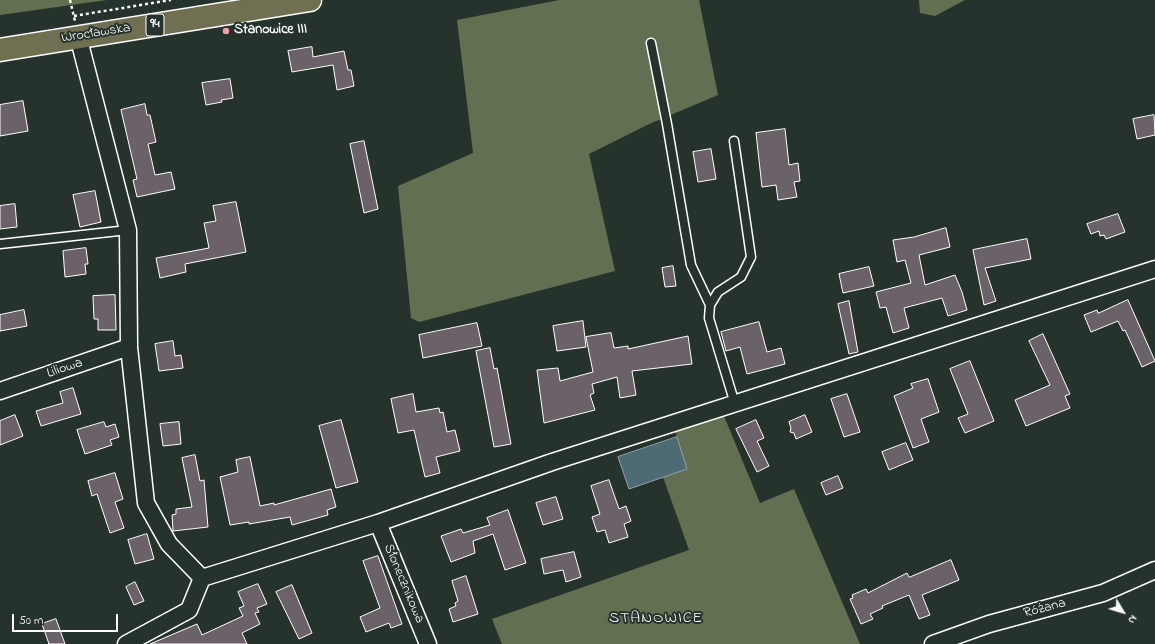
<!DOCTYPE html>
<meta charset="utf-8">
<style>
body{margin:0}
#map{position:relative;width:1155px;height:644px;overflow:hidden;background:#26332d;font-family:"Indie Flower",sans-serif}
canvas{display:block}
.north{position:absolute;left:1103px;top:592px;width:40px;height:40px;-webkit-text-stroke:3px #26332d;paint-order:stroke;rotate:128deg;font-size:11px;font-weight:700;line-height:16px;text-align:center;color:#fff}
.north::after{content:'';display:block;margin:auto;width:14px;height:18px;background:#fff;clip-path:polygon(50% 0,100% 100%,50% 72%,0 100%)}
.scale{position:absolute;left:12px;top:614px;width:106px;height:18px;box-sizing:border-box;border:2px solid #fff;border-top:0;padding-left:5px;font-size:12px;line-height:14px;white-space:nowrap;color:#fff;-webkit-text-stroke:3px #26332d;paint-order:stroke}
</style>
<div id="map">
<canvas width="1155" height="644"></canvas>
<div class="north">N</div>
<div class="scale">50 m</div>
</div>
<script>
const c = document.querySelector('canvas').getContext('2d');
c.lineJoin = 'round';
function paint(path, color) { c.fillStyle = color; c.fill(path, 'evenodd'); }
function strokePath(path, color, width, dash) { c.strokeStyle = color; c.lineWidth = width; c.lineCap = dash ? 'butt' : 'round'; c.setLineDash(dash || []); c.stroke(path); }
function write(font, color, halo, rows, align = 'center') {
  c.font = font + ' "Indie Flower",sans-serif'; c.lineWidth = 4; c.setLineDash([]); c.textBaseline = 'middle'; c.strokeStyle = halo; c.fillStyle = color; for (const [text, x, y, turn = 0] of rows) {
    c.save(); c.translate(x, y); c.rotate((+turn || 0) * Math.PI / 180); c.textAlign = isNaN(turn) ? turn : align; if (halo) c.strokeText(text, 0, 0); c.fillText(text, 0, 0); c.restore();
  }
}
const green = new Path2D(`
 M0 0H107L0 15Z
 M559 0H699L718 95 647 125 589 154 615 271 419 322 411 318 398 186 473 153 457 20Z
 M919 0H965L935 16 920 13Z
 M724 416 760 503 794 489 860 644H502L492 619 689 550 663 477 687 469 675 431Z`);
const water = new Path2D(`
 M677 437 687 469 629 489 618 457Z`);
const building = new Path2D(`
 M312 47 313 57 344 51 348 70H351L354 86 337 90 333 65 292 72 288 51Z
 M230 79 233 98 221 100 222 102 206 105 202 83Z
 M23 101 28 131 0 136V105Z
 M145 104 147 115H150L156 142 148 144 155 175 171 172 175 189 137 197 133 180 137 179 121 110Z
 M1154 115 1155 135 1137 139 1133 119Z
 M785 129 789 165 798 163 800 181 794 182 797 197 778 200 776 185 762 187 756 133Z
 M364 141 378 209 364 213 350 144Z
 M711 149 716 179 698 182 693 152Z
 M95 191 101 222 80 227 73 195Z
 M236 202 246 252 185 264 186 272 160 278 156 258 209 248 204 223 216 221 213 206Z
 M15 204 17 227 0 229V206Z
 M1118 214 1125 232 1106 239 1104 235 1100 236 1099 231 1091 234 1087 224Z
 M946 228 950 247 919 255 925 285 955 275 962 292 967 310 948 316 942 298 904 308 909 328 893 333 886 307 880 308 876 292 911 283 905 260 897 262 893 240 914 237Z
 M1027 239 1031 259 985 268 996 301 984 305 973 250Z
 M86 248 88 264H85L86 274 65 277 63 251Z
 M673 266 676 286 665 287 662 268Z
 M869 267 874 286 843 293 839 274Z
 M115 295 116 330H98V319H94L93 296Z
 M1128 300 1155 361 1142 367 1125 330 1123 331 1118 321 1091 332 1084 315 1097 310 1098 313Z
 M849 301 858 352 849 354 838 304Z
 M24 310 27 326 0 331V315Z
 M583 321 586 347 557 351 553 326Z
 M759 322 767 352 781 348 785 364 747 374 740 347 726 351 721 332Z
 M477 323 482 346 423 358 419 335Z
 M611 333 614 348 628 346V349L688 336 692 364 632 371 636 395 620 398 617 377 592 384 594 393 590 395 595 410 544 423 537 370 558 368 560 381 593 372 586 337Z
 M1043 334 1070 394 1065 396 1070 408 1026 426 1015 400 1050 385 1029 341Z
 M173 341 175 356 181 355 183 368 159 371 155 344Z
 M490 348 494 369 497 368 511 444 494 447 476 351Z
 M970 361 994 421 965 433 958 418 968 414 950 369Z
 M928 379 939 412 921 419 929 442 913 448 894 396 913 388 911 384Z
 M73 388 81 414 41 426 36 411 63 403 60 392Z
 M413 394 416 412 439 408 440 413 443 412 447 432 455 430 460 451 436 457 440 473 425 477 414 430 398 433 391 399Z
 M847 394 860 432 844 437 831 399Z
 M15 415 23 436 0 445V421Z
 M805 415 812 432 796 439 794 433 790 432 791 428 789 422Z
 M341 420 358 482 336 488 319 426Z
 M756 420 764 438 757 441 769 466 757 472 736 429Z
 M104 422 106 427 115 424 119 437 110 440 112 445 85 454 77 430Z
 M179 422 181 444 163 446 160 424Z
 M906 443 913 460 889 470 882 452Z
 M195 455 200 481 204 480 208 527 173 531 172 515 176 514V509L192 507 182 458Z
 M250 457 260 506 274 503V505L331 489 336 507 327 510 328 515 292 525 290 517 249 524V522L230 525 220 477 238 472 236 460Z
 M115 473 123 499 115 502 124 528 110 533 97 494 92 496 88 481Z
 M838 476 843 488 826 495 821 483Z
 M609 480 619 509 626 506 631 521 624 524 628 537 609 543 605 530 597 532 592 517 600 514 591 486Z
 M556 497 563 519 543 525 536 503Z
 M508 510 526 563 505 570 493 534 473 541 475 553 451 562 441 536 461 529 463 533 490 525 487 518Z
 M147 534 154 559 135 564 128 540Z
 M574 552 581 577 566 582 563 570 544 574 541 559Z
 M378 556 402 624 391 628 389 623 366 632 360 617 380 608 363 561Z
 M951 560 959 580 922 595 930 615 919 619 909 595 882 606 883 608 870 614 873 619 861 624 850 599 853 598 852 595 866 589 868 593 907 573 909 577Z
 M466 576 478 614 453 622 449 609 456 606 455 603 458 601 452 581Z
 M135 582 144 601 134 605 126 587Z
 M258 584 267 604 257 608 259 612 255 613 260 624 242 633 247 644H150L197 624 202 635 243 616 239 608 244 606 238 592Z
 M292 585 312 633 299 639 276 592Z
 M56 619 65 644H49L42 624Z`);
const path = new Path2D(`
 M70 0 75 21
 M74 16 171 0`);
const service = new Path2D(`
 M651 43 667 124 691 265 710 305
 M734 141 751 257 741 277 718 292 710 305 709 318 735 404
 M0 244 128 230`);
const minor = new Path2D(`
 M78 36 128 230 129 347 146 503 169 544 202 578
 M0 391 129 347
 M378 523 428 644
 M126 644 189 610 202 578 378 523 552 462 1155 269
 M933 644 989 624 1103 593 1155 570`);
const primary = new Path2D(`
 M0 50 310 0`);
const markers = [
 [226,31,4,"#ff9aa2"]
];
const shields = [
 [155,25,18]
];
const shieldNames = [
 ["94",155,25]
];
const poiNames = [
 ["Stanowice III",234,31]
];
const streetNames = [
 ["Wrocławska",96,34,-9],
 ["Liliowa",65,369,-19],
 ["Słonecznikowa",403,584,67],
 ["Różana",1045,609,-15]
];
const quarterNames = [
 ["STANOWICE",656,619]
];
paint(green, '#626f50');
paint(water, '#4c6b73');
strokePath(water, '#94a6ab', 1);
paint(building, '#6b6168');
strokePath(building, '#fff', 1);
strokePath(service, '#fff', 11);
strokePath(minor, '#fff', 19);
strokePath(primary, '#fff', 25);
strokePath(path, '#fff', 2.5, [3, 3]);
strokePath(service, '#26332d', 8);
strokePath(minor, '#26332d', 16);
strokePath(primary, '#716f52', 22);
for (const [x, y, r, color] of markers) { const dot = new Path2D(); dot.arc(x, y, r, 0, 2 * Math.PI); c.fillStyle = color; c.fill(dot); strokePath(dot, '#26332d', 1.5); }
for (const [x, y, w] of shields) { const box = new Path2D(); box.roundRect(x - w / 2, y - 11, w, 22, 3); c.fillStyle = '#26332d'; c.fill(box); strokePath(box, '#fff', 1); }
write('bold 13px', '#fff', null, shieldNames);
write('bold 14px', '#fff', '#26332d', poiNames, 'left');
write('14px', '#fff', '#26332d', streetNames);
c.letterSpacing = '1px';
write('16px', '#fff', '#26332d', quarterNames);
c.letterSpacing = '0px';
</script>
